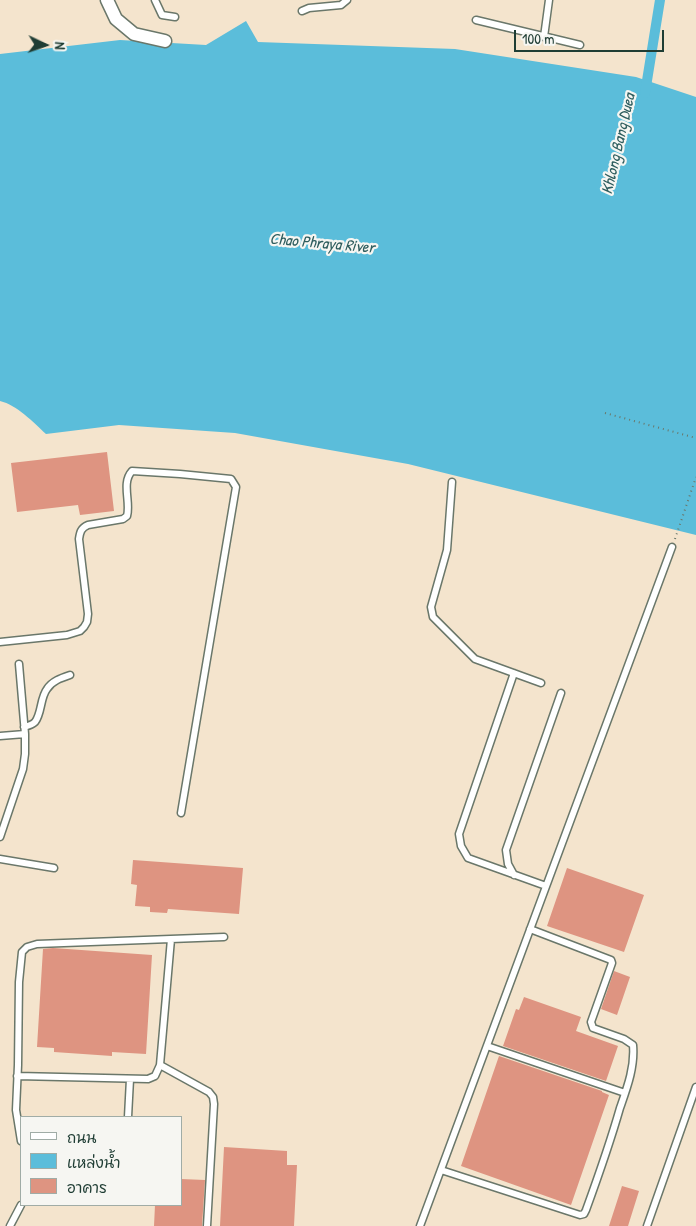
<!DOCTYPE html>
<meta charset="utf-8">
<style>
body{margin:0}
#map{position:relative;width:696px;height:1226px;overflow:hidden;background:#f4e4cd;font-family:"Patrick Hand","Playpen Sans Thai",sans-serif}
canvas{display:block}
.legend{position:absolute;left:20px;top:1116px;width:162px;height:90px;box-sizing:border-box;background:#f6f6f2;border:1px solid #a0aca6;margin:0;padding:6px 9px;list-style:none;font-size:15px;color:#1f3d34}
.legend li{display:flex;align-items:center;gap:10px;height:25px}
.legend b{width:25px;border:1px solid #a0aca6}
.north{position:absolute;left:20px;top:20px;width:50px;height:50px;-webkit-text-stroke:4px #f6f6f2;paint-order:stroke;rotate:93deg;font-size:14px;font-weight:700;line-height:20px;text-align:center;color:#1f3d34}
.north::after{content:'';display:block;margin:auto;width:18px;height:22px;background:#1f3d34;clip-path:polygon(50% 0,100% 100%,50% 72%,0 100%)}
.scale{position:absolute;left:514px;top:30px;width:150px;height:22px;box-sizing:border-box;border:2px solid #1f3d34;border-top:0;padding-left:6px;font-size:15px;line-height:18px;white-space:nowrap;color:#1f3d34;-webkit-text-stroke:4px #f6f6f2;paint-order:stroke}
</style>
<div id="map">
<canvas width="696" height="1226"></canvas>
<ul class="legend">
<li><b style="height:6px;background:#fff"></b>ถนน</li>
<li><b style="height:14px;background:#5bbdda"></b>แหล่งน้ำ</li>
<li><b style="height:14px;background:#de9481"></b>อาคาร</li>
</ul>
<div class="north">N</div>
<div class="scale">100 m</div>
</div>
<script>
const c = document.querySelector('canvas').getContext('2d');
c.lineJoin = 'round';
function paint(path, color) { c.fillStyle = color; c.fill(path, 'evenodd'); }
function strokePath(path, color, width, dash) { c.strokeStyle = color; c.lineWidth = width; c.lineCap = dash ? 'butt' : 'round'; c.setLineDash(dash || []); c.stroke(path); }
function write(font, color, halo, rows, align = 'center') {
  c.font = font + ' "Patrick Hand",sans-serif'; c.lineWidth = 4.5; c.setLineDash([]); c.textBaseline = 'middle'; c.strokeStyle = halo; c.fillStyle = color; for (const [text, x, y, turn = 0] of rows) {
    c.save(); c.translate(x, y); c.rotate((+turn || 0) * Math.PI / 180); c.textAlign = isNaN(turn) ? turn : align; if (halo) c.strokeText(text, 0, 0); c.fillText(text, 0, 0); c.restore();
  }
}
const water = new Path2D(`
 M246 21 258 42 455 49 636 77 696 97V535L408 464 235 433 119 425 46 434C33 422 17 405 0 401V54L120 40 206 45Z`);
const canal = new Path2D(`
 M645 93 660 0`);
const building = new Path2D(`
 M107 452 114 511 80 515 78 505 17 512 11 463Z
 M133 860 243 868 239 914 168 909 167 913 150 912V907L135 906 137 885 131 884Z
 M567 868 644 895 624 952 547 926Z
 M53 948 152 955 146 1054 112 1052V1056L54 1052V1048L37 1047 43 949Z
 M614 971 630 977 617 1015 601 1009Z
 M524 997 581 1017 576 1031 618 1046 606 1081 503 1046 516 1009 519 1010Z
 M499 1056 602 1091V1092L609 1095 571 1205 461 1166Z
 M224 1147 287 1151V1165H297L294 1226H220Z
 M181 1179 205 1180 202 1226H154L155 1205H181Z
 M622 1186 639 1191 628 1226H609Z`);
const path = new Path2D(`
 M605 413 696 438
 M675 539 696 477`);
const service = new Path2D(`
 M155 0 162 15 175 17
 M302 11 309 8 341 5 347 0
 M476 20 580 45
 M544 37 549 0
 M452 482 447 550 431 607 433 617 475 659 541 683
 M0 642 67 635 80 631 84 627 87 622 88 614 79 539C80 532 81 528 88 525L123 519 127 516C131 502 121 483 132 471L180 474 231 479 236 487 181 813
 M514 673 459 834 461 846 468 858 546 886
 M24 727C28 726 32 725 35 722 42 713 40 698 47 689 52 681 61 678 70 675
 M0 736 25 734
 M0 837 23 769 25 754V734L19 664
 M0 859 54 868
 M514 875 508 864 506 850 561 693
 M487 1046 625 1093
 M160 1065 209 1092 213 1097 214 1104 207 1226
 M17 1076 148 1079 155 1076 160 1065 171 939
 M128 1117 130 1079
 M21 1141 16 1110 18 1065 19 982 22 952 27 947 37 944 224 937
 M441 1170 580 1215 584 1214 586 1210C598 1177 610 1143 620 1108 627 1088 635 1067 633 1045L624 1039 593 1028 591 1022 612 963 611 960 530 929
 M10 1226 21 1205
 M420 1226 672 547
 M647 1226 696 1087`);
const minor = new Path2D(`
 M107 0 116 19 134 34 165 41`);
const waterNames = [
 ["Khlong Bang Duea",619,144,-77],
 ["Chao Phraya River",322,244,5]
];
paint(water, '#5bbdda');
strokePath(canal, '#5bbdda', 10);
paint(building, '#de9481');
strokePath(service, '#6a776a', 9);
strokePath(minor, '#6a776a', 15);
strokePath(path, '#6a776a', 2, [1, 4]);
strokePath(service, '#fff', 6);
strokePath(minor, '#fff', 12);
write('italic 16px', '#2e5d5e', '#f6f6f2', waterNames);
</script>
